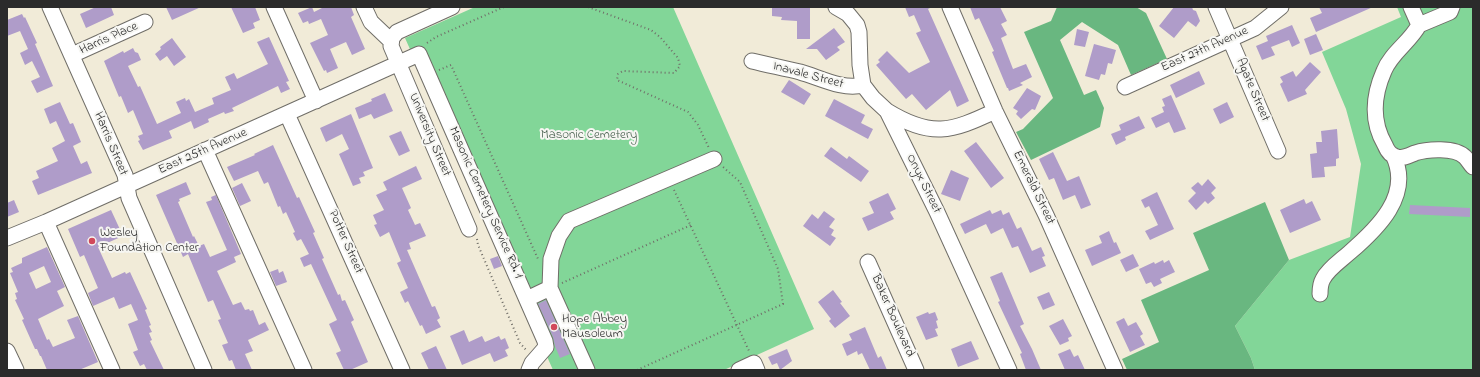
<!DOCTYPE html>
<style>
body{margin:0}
#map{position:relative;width:1480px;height:377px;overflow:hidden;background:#f1ebd8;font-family:"Indie Flower",sans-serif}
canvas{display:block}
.frame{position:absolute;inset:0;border:8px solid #2b2b2b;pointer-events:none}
</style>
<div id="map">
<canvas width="1480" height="377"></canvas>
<div class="frame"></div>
</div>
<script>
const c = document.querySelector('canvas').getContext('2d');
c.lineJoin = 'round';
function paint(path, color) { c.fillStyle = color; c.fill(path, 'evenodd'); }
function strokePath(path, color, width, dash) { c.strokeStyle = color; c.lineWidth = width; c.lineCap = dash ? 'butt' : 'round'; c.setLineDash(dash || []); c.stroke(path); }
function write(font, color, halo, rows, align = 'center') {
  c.font = font + ' "Indie Flower",sans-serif'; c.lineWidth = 4; c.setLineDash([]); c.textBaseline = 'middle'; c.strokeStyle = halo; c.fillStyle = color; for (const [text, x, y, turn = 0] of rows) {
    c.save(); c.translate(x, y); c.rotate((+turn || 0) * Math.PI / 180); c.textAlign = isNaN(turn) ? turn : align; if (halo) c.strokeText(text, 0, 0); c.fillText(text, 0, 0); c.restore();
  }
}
const green = new Path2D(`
 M475 7H673L814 329 724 370H553L405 38Z
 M1397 7H1473V370H1255L1251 358 1235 326 1289 260 1350 237 1361 164 1346 109 1322 52 1401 17Z`);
const forest = new Path2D(`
 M1057 7H1136L1146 13 1167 59 1131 75 1118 45 1082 22 1060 40 1084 95 1096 90 1104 108 1100 127 1031 160 1016 132 1023 129 1053 98 1024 32 1051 21Z
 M1265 202 1289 260 1235 326 1251 358 1255 370H1127L1122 359 1159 342 1141 300 1209 270 1193 233Z`);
const building = new Path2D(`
 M96 7H111L114 15 86 28 80 14Z
 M166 7H201L172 20Z
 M231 7H255L260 20 253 23 255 28 243 33Z
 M312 7 314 12 324 7H351L354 15 351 17 365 49 352 55 346 42 330 49 338 68 327 73 326 70 324 71 310 43 328 35 321 19 309 24 308 21 303 23 298 13Z
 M772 7 810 8V39H797V21L781 20 782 17 772 16Z
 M905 7H932L928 9 969 101 957 107 950 90 926 110 912 94 906 99 876 65 880 62 878 60 887 51 909 73 930 62 916 33 921 31 914 15 909 17Z
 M970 7H1000L1007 21 1001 24 1007 35 1001 38 1013 69 1026 64 1032 77 1020 83 1023 85 1009 91 1008 88H1007L992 52 994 51 979 18 975 20Z
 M1174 7H1192L1193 10 1196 11 1200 21 1196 27 1188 21 1174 38 1159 26Z
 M1319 7H1373L1316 32 1310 18 1322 13Z
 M22 14 24 18 25 17 37 43 35 44 53 86 37 93 31 81 40 77 32 61 25 65 20 53 28 49 20 31 7 36V20Z
 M1292 25 1300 43 1292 47 1289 40 1271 47 1275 55 1262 60 1256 46 1268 41 1266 36Z
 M834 28 845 42 837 47 840 50 826 60 817 49H806Z
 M1077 29 1089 32 1085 47 1074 45Z
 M1316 34 1323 50 1310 55 1304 39Z
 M269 37 289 81 286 82 290 89 281 93 278 86 232 108 234 111 225 114 224 112 208 119 209 122 194 129 191 121 169 131 172 138 143 150 138 141 140 140 138 136 143 134 133 110 128 113 121 96 119 97 104 61 123 51 124 53 133 48 135 52 138 53 141 60 128 66 138 87 140 86 157 124 181 113 176 102 185 98 186 101 189 99 195 112 214 104 212 98 231 90 225 77 234 73 237 79 268 64 257 42Z
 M172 38 186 57 174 66 167 56 160 61 155 54 161 49 160 47Z
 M1094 44 1116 50 1112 64 1108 63 1105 75 1101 74 1099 80 1085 76Z
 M1310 62 1321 72 1305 90 1307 94 1288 102 1280 84 1283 82 1280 77 1293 71 1296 77Z
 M1199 71 1205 84 1176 98 1170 85Z
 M789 80 811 94 804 105 781 92Z
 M1027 88 1041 96 1035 110 1032 109 1021 119 1016 114 1018 111 1013 108Z
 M385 93 393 111 374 119 371 114 359 119 355 108 372 101 371 99Z
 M1171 95 1186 129 1174 133 1169 122 1156 128 1151 118 1164 112 1162 107 1165 106 1162 99Z
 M834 99 865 115 861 123 873 129 868 139 825 116Z
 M60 102 70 124 73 123 81 142 73 146 81 164 87 161 92 173 38 195 32 181 39 178 36 171 58 161 52 148 65 141 56 121 50 124 44 109Z
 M1227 102 1234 117 1220 124 1213 109Z
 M351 114 373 168 363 172 365 176 359 178 361 183 353 186 339 154 349 149 342 134 326 142 320 128Z
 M1139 116 1145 128 1125 137 1126 140 1116 145 1111 134 1121 130 1119 125Z
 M1337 129 1339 158 1336 159V166L1324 167 1325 177 1312 178 1310 154 1317 153 1316 142H1322L1321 131Z
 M401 131 410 151 399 156 389 136Z
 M976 142 1004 178 991 188 964 151Z
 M273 145 297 198 299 197 315 232 313 233 324 258 322 259 338 295 340 294 342 301 345 300 354 320 351 322 368 362 350 370H344L336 353 341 351 329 324 337 320 311 264 304 267 300 258 309 254 301 239 297 241 293 233 295 232 286 212 283 214 280 206 278 207 268 182 264 184 258 171 234 181 227 167 255 155 254 154Z
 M831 147 847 159 849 156 869 171 861 182 824 156Z
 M1053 152 1067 181 1079 176 1091 205 1081 209 1075 195 1063 200 1054 178 1049 180 1039 159Z
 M416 166 422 179 402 188 411 208 408 210 415 225 420 223 426 236 409 243 411 249 407 250 432 307 435 306 440 318 437 320 441 327 426 334 422 325 420 326 408 301 405 303 400 292 408 288 397 263 401 261 389 232 380 237 374 225 377 224 373 215 384 210 376 195 387 190 383 182Z
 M951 170 969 178 960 201 941 194Z
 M1208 179 1216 188 1211 193 1215 198 1208 204 1205 201 1196 210 1188 201 1196 193 1191 188 1198 182 1202 186Z
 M186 182 191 194 179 199 180 201 178 202 193 237 194 236 199 246 204 244 210 257 227 250 206 202 212 200 211 197 216 195 241 254 234 257 236 262 217 271 233 305 241 302 245 310 249 309 250 311 253 310 259 325 265 322 269 330 248 340 253 351 245 354 252 370H236L232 360 229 361 222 345 228 343 218 320 221 319 213 300 208 302 188 254 183 257 156 195Z
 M242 183 251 201 240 206 232 188Z
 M1157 192 1174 229 1150 240 1145 231 1158 225 1149 206 1145 208 1141 200Z
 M888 193 896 209 890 212 894 219 868 231 862 218 874 213 869 202Z
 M1304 199 1306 204 1312 201 1321 220 1290 233 1280 210Z
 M14 200 19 212 7 217V203Z
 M1410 205 1470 208V217L1409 214Z
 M111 210 123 236 98 247 112 278 125 272 126 274 130 272 147 309 145 310 151 325 149 326 152 332 149 333 152 340 150 341 164 370H147L144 364 140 366 133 352 138 350 128 324 138 320 131 304 119 309 114 297 93 306 88 293 98 288 84 255 80 257 68 229Z
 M990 210 992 214 1001 210 1003 215 1009 212 1017 229 1021 227 1032 251 1041 247 1045 256 1042 257 1046 266 1030 273 1018 246 1012 248 1003 228 991 234 986 224 965 234 960 224Z
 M824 211 835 219 829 227 834 230 831 235 836 238 830 246 803 226 812 214 818 219Z
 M1109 231 1114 243 1116 242 1121 253 1092 266 1085 250 1102 243 1099 236Z
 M47 247 65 287 57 291 64 306 38 319 47 340 49 339 53 347 75 338 67 320 78 316 98 362 79 370H47L41 356H40L37 349H35L22 320 24 319 15 300 17 299 15 293 18 292 10 273 13 272 11 268 22 263V258ZM44 266 51 282 36 289 29 273Z
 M1133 254 1139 266 1126 272 1120 260Z
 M498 256 502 266 494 269 490 259Z
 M1163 260 1164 263 1169 260 1175 272 1160 279 1162 283 1154 287 1151 282 1146 284 1139 269 1154 262 1155 264Z
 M278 269 279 273 283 271 287 282 276 286 270 272Z
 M1002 272 1024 324 1020 326 1032 349 1041 370H1026L1020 354 1022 353 998 302 1000 301 990 277Z
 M833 290 842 302 840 303 850 316 835 328 829 321 831 319 818 302Z
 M1049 292 1055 305 1043 310 1037 297Z
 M546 300 570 354 560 358 555 346 553 337 538 304Z
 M928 312 929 314 935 312 938 320 936 321 938 328 935 329 938 336 926 340 916 317Z
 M1124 318 1128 326 1136 322 1143 334 1140 336 1145 345 1130 352 1116 322Z
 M1063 319 1072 336 1068 338 1069 341 1060 345 1049 326Z
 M865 327 878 358 881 356 887 370H870L862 353 858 355 857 351 847 356 842 344 852 340 849 334Z
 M464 330 469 342 482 336 485 342 499 336 501 340 505 338 509 348 505 350 508 356 494 362 490 353 462 365 450 336Z
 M971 341 979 359 958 367 951 349Z
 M436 346 447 370H429L421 353Z
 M787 349 792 361 780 370 777 363 772 365 768 357Z
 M1070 349 1074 357 1078 355 1085 370H1065L1058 354Z`);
const path = new Path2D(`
 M588 7 651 30 660 37 678 58 680 66 674 73 623 71 618 74 617 80 688 112 698 125 709 148
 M427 43 436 37 504 7
 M439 70 451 65 538 259
 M674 190 749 351
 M477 239 478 245 520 343 527 351
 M562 283 691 225
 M637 370 783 304 778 269 740 182 723 167`);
const minor = new Path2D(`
 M50 7 125 175 129 198 204 370
 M274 7 316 101
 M364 7 371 22 391 41
 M452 7 397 32 392 38 391 46 469 229
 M836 7 848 14 857 25 859 32 860 65 863 85 873 98 887 111 937 212 1009 370
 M950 7 995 111 1046 215 1115 370
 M1216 7 1278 151
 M1411 7 1419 25 1450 12 1452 7
 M1419 25C1410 42 1391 53 1384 71 1373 96 1371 121 1385 145 1387 150 1391 156 1397 157 1403 159 1410 155 1415 153 1427 149 1455 147 1465 157 1468 160 1470 164 1473 167
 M72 55 145 22
 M752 61C768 65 784 68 800 72 821 78 842 90 863 85
 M1125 87 1255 28 1281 7
 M887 111C931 138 951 132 995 111
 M287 114 402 370
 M205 150 304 370
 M46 222 112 370
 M7 238 46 222 419 54 545 341 546 347 532 363 529 370
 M868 262 916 370
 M550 288 551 259 559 236 569 221 714 159
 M1320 294C1320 289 1320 284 1323 279 1328 269 1340 261 1349 253 1377 229 1413 195 1393 155
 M527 299 550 288 587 370
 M7 351 16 370
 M739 370 754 363 757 370`);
const markers = [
 [92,241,4,"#d1495b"],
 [554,327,4,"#d1495b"]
];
const streetNames = [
 ["Harris Place",109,39,-24],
 ["East 27th Avenue",1205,50,-24],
 ["Inavale Street",808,76,15],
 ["Agate Street",1252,90,67],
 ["University Street",429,135,67],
 ["Harris Street",110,144,67],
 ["East 25th Avenue",203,152,-24],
 ["Onyx Street",923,184,64],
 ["Emerald Street",1033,188,64],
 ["Masonic Cemetery Service Rd. 1",485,203,66],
 ["Potter Street",345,242,66],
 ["Baker Boulevard",892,316,66]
];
const parkNames = [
 ["Masonic Cemetery",589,136]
];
const poiNames = [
 ["Wesley",100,234],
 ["Foundation Center",100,249],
 ["Hope Abbey",562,320],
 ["Mausoleum",562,335]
];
paint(green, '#82d698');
paint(forest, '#69b780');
paint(building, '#af9cc9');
strokePath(minor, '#706e68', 17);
strokePath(path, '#706e68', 2, [1, 3]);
strokePath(minor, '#fff', 15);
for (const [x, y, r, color] of markers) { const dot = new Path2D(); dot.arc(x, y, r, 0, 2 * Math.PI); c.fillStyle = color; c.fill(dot); strokePath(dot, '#f6f6f2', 1.5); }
write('13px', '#2b2b2b', '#f6f6f2', streetNames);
write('13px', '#455e4c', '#f6f6f2', parkNames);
write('13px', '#2b2b2b', '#f6f6f2', poiNames, 'left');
</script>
